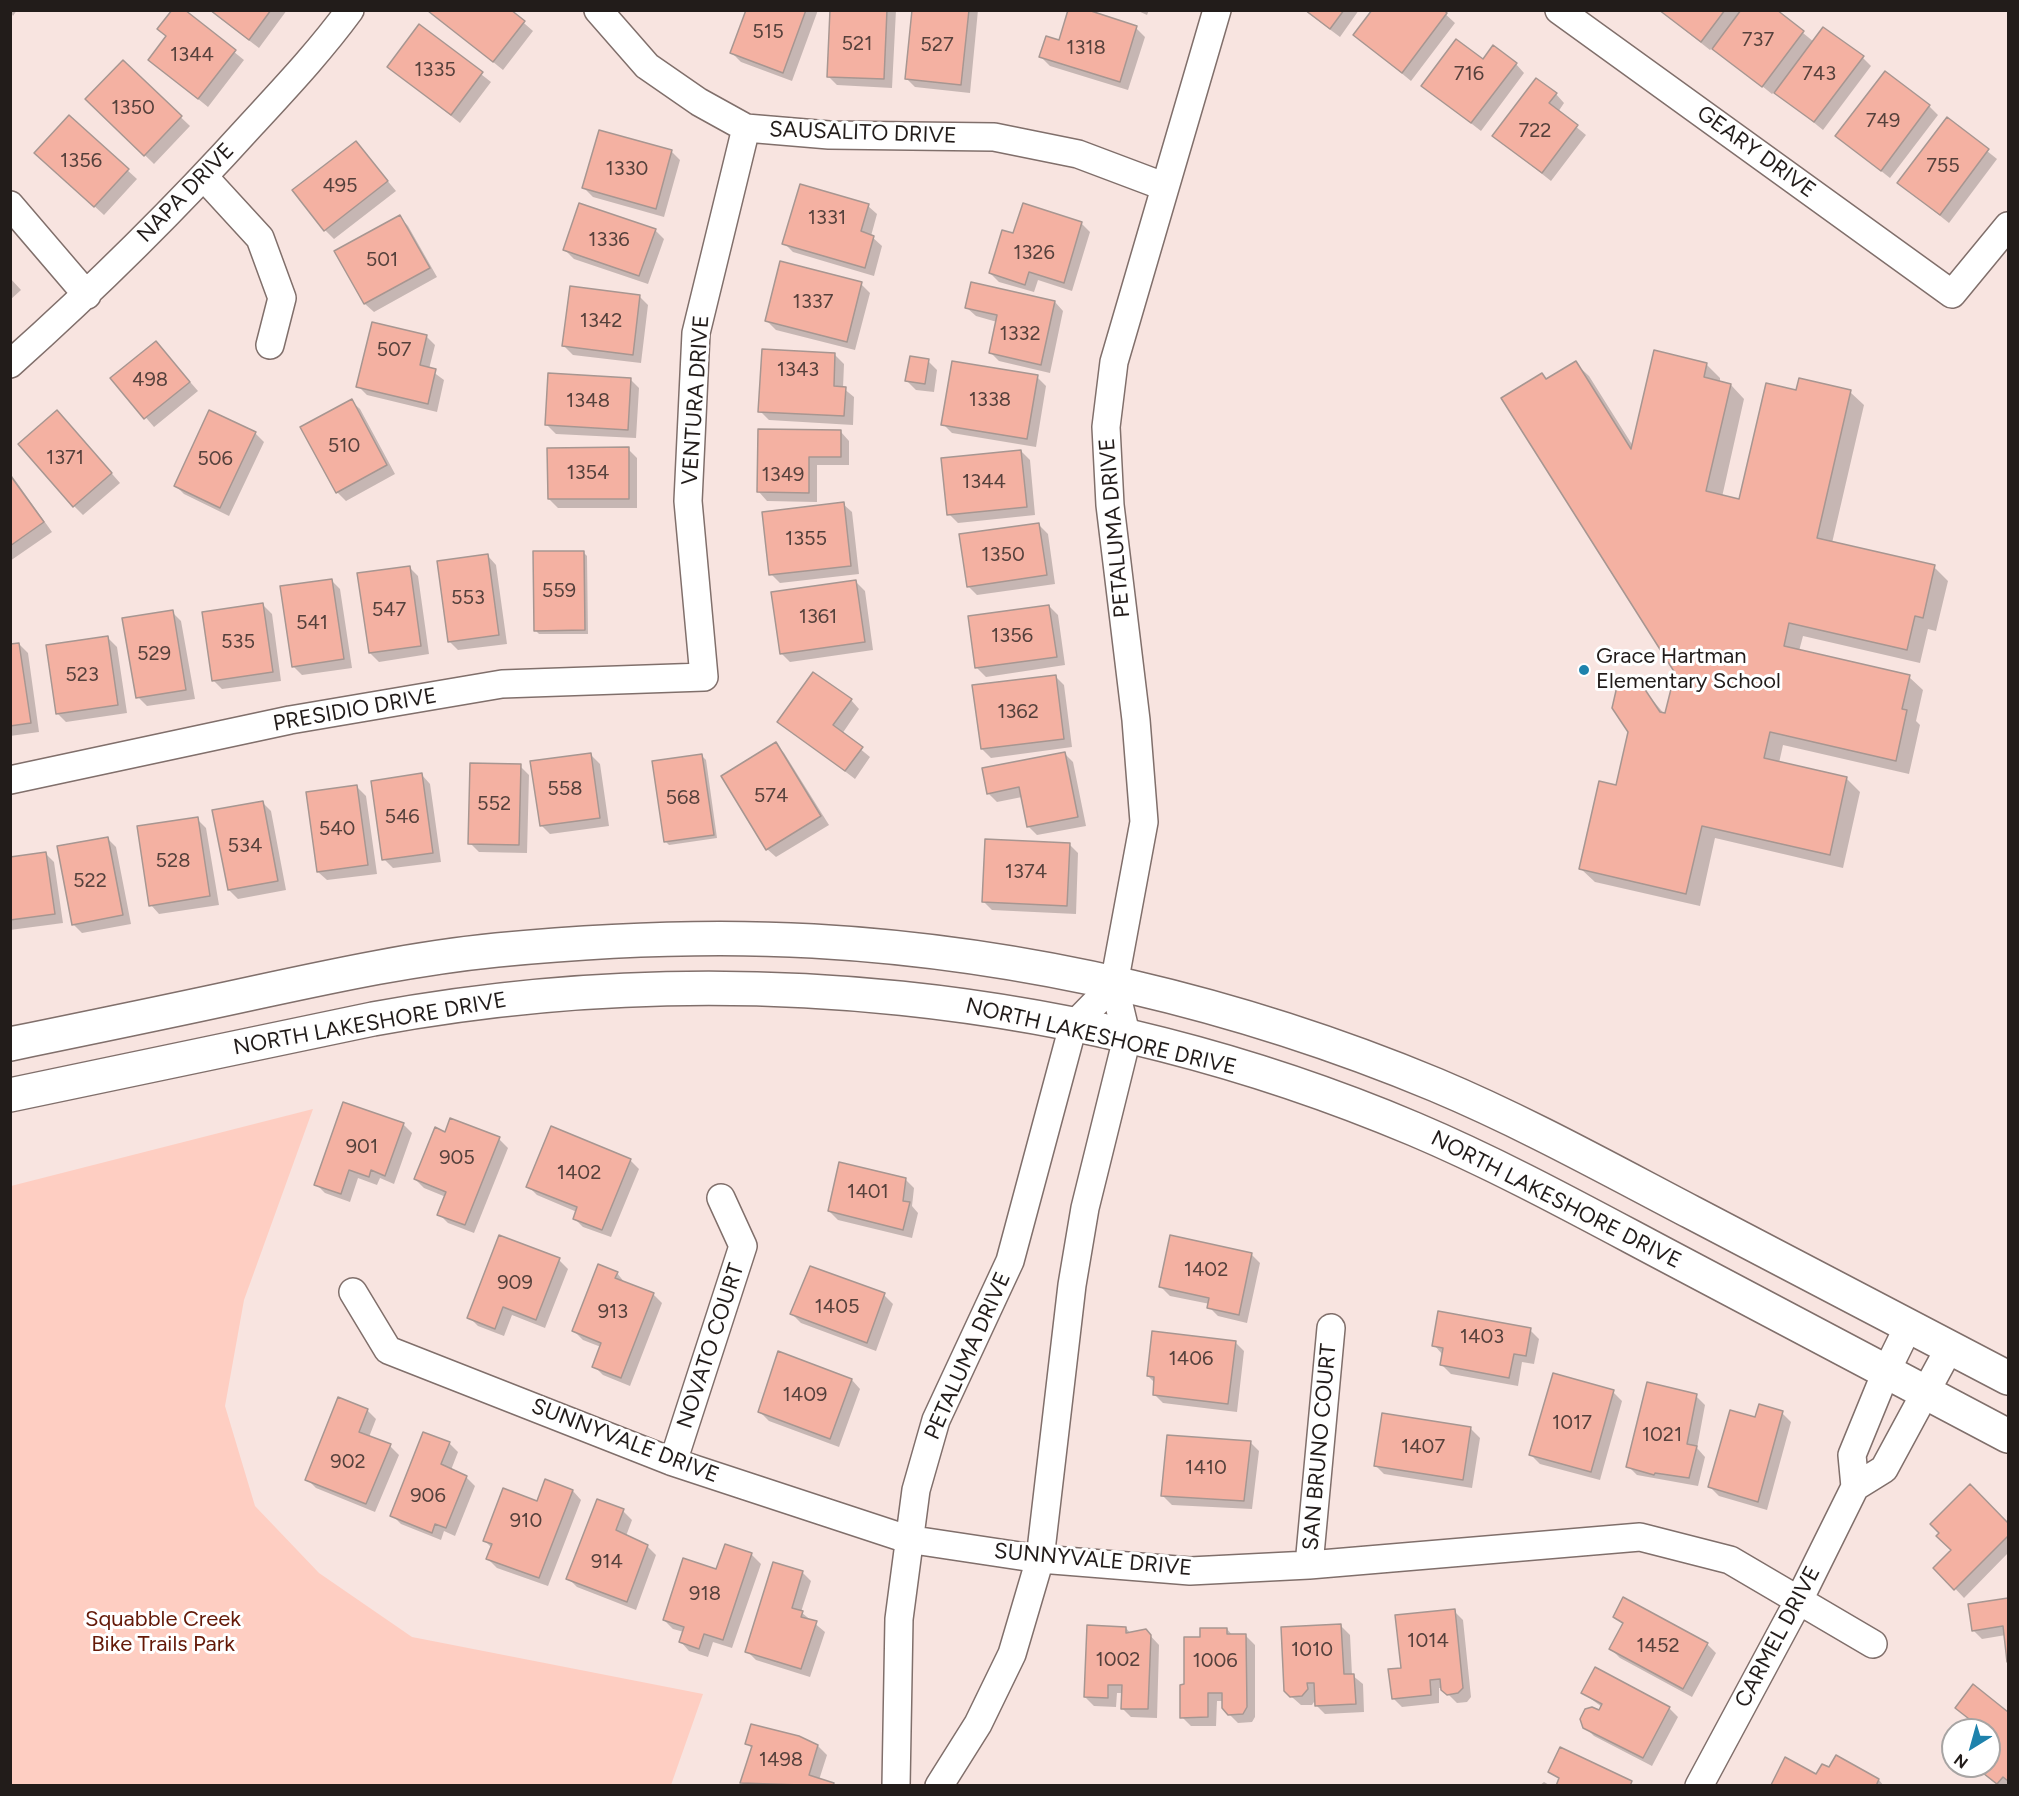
<!DOCTYPE html>
<style>
body{margin:0}
#map{position:relative;width:2019px;height:1796px;overflow:hidden;background:#f8e4e0;font-family:Figtree,sans-serif}
canvas{display:block}
.frame{position:absolute;inset:0;border:12px solid #221c1a;pointer-events:none}
.north{position:absolute;left:1941px;top:1718px;width:60px;height:60px;box-sizing:border-box;background:#fff;border:2px solid #a7a4a3;border-radius:50%;rotate:217deg;font-size:16px;font-weight:700;line-height:24px;text-align:center;color:#221c1a}
.north::after{content:'';display:block;margin:auto;width:21px;height:27px;background:#1e82ac;clip-path:polygon(50% 0,100% 100%,50% 72%,0 100%)}
</style>
<div id="map">
<canvas width="2019" height="1796"></canvas>
<div class="frame"></div>
<div class="north">N</div>
</div>
<script>
const c = document.querySelector('canvas').getContext('2d');
c.lineJoin = 'round';
function paint(path, color) { c.fillStyle = color; c.fill(path, 'evenodd'); }
function strokePath(path, color, width, dash) { c.strokeStyle = color; c.lineWidth = width; c.lineCap = dash ? 'butt' : 'round'; c.setLineDash(dash || []); c.stroke(path); }
function write(font, color, halo, rows, align = 'center') {
  c.font = font + ' Figtree,sans-serif'; c.lineWidth = 6; c.setLineDash([]); c.textBaseline = 'middle'; c.strokeStyle = halo; c.fillStyle = color; for (const [text, x, y, turn = 0] of rows) {
    c.save(); c.translate(x, y); c.rotate((+turn || 0) * Math.PI / 180); c.textAlign = isNaN(turn) ? turn : align; if (halo) c.strokeText(text, 0, 0); c.fillText(text, 0, 0); c.restore();
  }
}
const green = new Path2D(`
 M313 1109 244 1300 225 1406 255 1506 319 1573 412 1637 703 1694 671 1785H11V1186Z`);
const shadow = new Path2D(`
 M10 10H17L13 16Z
 M182 10 244 60 208 107 150 60 168 37Z
 M209 10H287L259 48Z
 M509 10 533 31 503 70 430 11Z
 M747 10H818L792 81 741 62 732 53Z
 M831 10H896L892 88 837 85 828 76Z
 M945 10H978L970 93 915 87 906 78Z
 M1136 10H1149L1147 15Z
 M1304 10H1359L1340 37Z
 M1441 10 1455 23 1411 81 1355 35Z
 M1659 10H1775L1814 42 1863 58 1871 66 1823 130 1775 91 1772 94 1713 47 1710 50Z
 M420 26 491 82 460 123 389 67Z
 M1136 28 1145 37 1128 90 1050 66 1041 57Z
 M1483 61 1516 64 1524 73 1481 131 1423 86Z
 M123 62 190 126 154 164 87 99Z
 M1556 94 1564 103 1558 112 1586 135 1551 181 1494 136Z
 M1929 106 1938 115 1890 178 1837 136Z
 M69 117 137 179 104 215 45 161Z
 M1947 119 1997 159 1949 223 1899 183Z
 M356 143 396 191 334 239 325 230Z
 M671 151 680 160 664 217 593 197 584 188Z
 M868 206 877 214 871 236 882 246 874 276 793 252 784 243Z
 M400 217 408 226 437 277 374 312 365 304 336 252Z
 M1081 223 1090 232 1072 291 1038 280 1034 292 999 282 990 273 1014 235Z
 M655 230 664 239 648 284 574 259 565 250Z
 M10 278 21 290 10 300Z
 M861 284 870 293 855 350 776 330 767 321Z
 M639 296 648 305 641 363 573 355 564 346Z
 M1055 302 1063 311 1050 373 999 361 990 352 997 322 976 316 967 308Z
 M426 336 435 345 429 369 444 380 437 412 367 395 358 386Z
 M156 343 198 391 154 427 113 379Z
 M1655 352 1707 365 1720 378V382L1731 385 1744 399 1722 497 1740 501 1797 392H1850L1864 405 1832 543 1934 567 1948 581 1936 631 1928 629 1920 663 1803 636 1799 651 1909 677 1923 690 1916 721 1920 725 1909 774 1783 745 1779 763 1846 778 1860 792 1843 868 1715 838 1700 906 1595 882 1581 869 1618 787 1644 690 1666 716 1676 673 1547 380 1575 363 1589 376 1633 446Z
 M835 355 844 364 843 388 854 397 853 425 769 420 760 411Z
 M928 361 937 370 934 392 916 390 907 381Z
 M1037 377 1046 386 1036 447 952 433 943 424Z
 M630 379 639 388 636 438 556 434 547 425Z
 M351 401 360 409 395 474 346 501 337 492Z
 M65 420 120 483 83 515 74 506Z
 M841 432 849 441V465H817V502L767 501 759 492Z
 M255 433 264 442 229 516 184 494 175 485Z
 M628 449 637 458V508H558L549 499Z
 M1021 451 1030 460 1035 515 958 523 949 514Z
 M10 473 52 532 10 561Z
 M843 504 852 512 859 574 780 583 771 574Z
 M1039 525 1048 534 1055 584 977 595 968 586Z
 M583 552 587 556 588 634H539L535 630Z
 M488 556 496 565 507 644 458 650 449 641Z
 M409 567 418 576 429 654 379 662 370 653Z
 M331 580 340 589 352 668 302 675 293 666Z
 M856 582 865 591 873 650 790 662 781 653Z
 M263 605 272 614 281 681 222 689 213 680Z
 M1049 606 1058 615 1065 665 986 677 977 668Z
 M172 612 181 621 195 699 147 706 138 697Z
 M108 638 117 647 127 713 66 722 57 713Z
 M19 644 28 653 39 732 10 736V645Z
 M1055 676 1064 685 1072 747 991 758 982 749Z
 M851 700 859 709 842 734 870 757 855 779 779 721Z
 M775 744 784 753 829 825 776 857 767 849Z
 M1064 753 1073 762 1086 826 1037 835 1028 826 1022 797 997 802 988 793Z
 M591 755 600 764 609 826 550 834 541 825Z
 M702 756 706 760 717 838 669 845 665 841Z
 M520 766 529 775 527 853 479 852 470 843Z
 M422 775 430 784 441 862 393 868 384 859Z
 M357 787 366 796 377 874 327 880 318 872Z
 M262 802 271 811 286 890 238 899 229 890Z
 M197 819 206 828 219 905 159 914 151 905Z
 M107 838 116 847 131 924 82 933 73 924Z
 M1069 844 1078 853 1076 914 992 910 983 901Z
 M45 853 54 862 63 923 10 930V858Z
 M403 1124 412 1133 394 1184 380 1178 377 1185 358 1178 350 1202 325 1193 316 1184Z
 M445 1133 499 1139 508 1148 474 1233 448 1223 439 1214 446 1197 424 1188 415 1179Z
 M630 1160 639 1169 611 1237 583 1227 574 1218 577 1212 537 1195 528 1186Z
 M905 1179 914 1188 912 1206 918 1213 912 1238 838 1220 829 1211Z
 M1251 1254 1260 1263 1247 1323 1218 1316 1209 1307 1210 1304 1170 1296 1161 1287Z
 M559 1260 568 1269 545 1328 512 1315 504 1336 478 1326 469 1317Z
 M811 1268 884 1295 893 1304 876 1351 801 1323 792 1314Z
 M617 1273 625 1283 653 1294 662 1303 630 1386 603 1375 594 1366 601 1347 583 1340 574 1331Z
 M1530 1330 1539 1339 1534 1364 1522 1362 1518 1386 1451 1374 1442 1365 1443 1355 1434 1345Z
 M1235 1342 1244 1351 1237 1412 1163 1403 1154 1394 1155 1383 1148 1376Z
 M779 1353 852 1380 860 1389 839 1447 769 1421 760 1412Z
 M1613 1392 1622 1401 1600 1480 1540 1464 1531 1455Z
 M1696 1396 1705 1405 1697 1448 1705 1457 1698 1486 1637 1475 1628 1466Z
 M367 1410 376 1419 369 1437 390 1446 399 1455 375 1512 316 1488 307 1479Z
 M1782 1413 1791 1422 1767 1510 1719 1496 1710 1487 1756 1419Z
 M1471 1429 1480 1438 1472 1488 1384 1474 1375 1465Z
 M1250 1442 1259 1451 1252 1509 1172 1505 1163 1496Z
 M449 1443 458 1452 451 1470 466 1477 475 1486 455 1536 444 1531 441 1540 401 1524 392 1515Z
 M1970 1486 2008 1525V1553L1964 1598 1936 1568 1953 1551Z
 M573 1491 581 1500 548 1586 497 1568 488 1559 492 1548 485 1541 538 1503Z
 M623 1511 632 1520 626 1536 647 1546 656 1555 636 1610 577 1587 568 1578Z
 M725 1546 752 1555 761 1564 732 1648 713 1642 708 1657 689 1651 681 1642 684 1632 673 1629 664 1620 717 1571Z
 M802 1572 811 1581 801 1612 825 1632 810 1677 756 1660 747 1651Z
 M2008 1599V1661L2006 1635 1982 1639 1973 1630 1969 1605Z
 M1454 1611 1463 1620 1471 1697 1467 1702 1457 1703 1442 1688H1439V1703L1402 1707 1393 1698 1402 1669Z
 M1615 1616 1707 1644 1716 1653 1692 1697 1620 1658 1611 1649 1624 1625Z
 M1341 1626 1350 1635 1352 1675 1363 1684 1364 1712 1325 1714 1316 1705V1699L1312 1705H1301L1285 1691Z
 M1126 1628 1131 1634 1146 1631 1159 1645 1157 1718 1131 1717 1122 1708 1123 1693H1117L1116 1707 1094 1706 1085 1697Z
 M1227 1629 1233 1636H1246L1255 1645V1717L1252 1722 1238 1723 1229 1714 1224 1701H1217L1216 1726H1191L1182 1717 1186 1686 1202 1639Z
 M1974 1686 2008 1714V1786H1998L1974 1766H1989V1730H1969L1974 1723 1957 1708Z
 M1583 1693 1669 1708 1678 1717 1652 1766 1594 1736 1585 1727 1602 1707Z
 M746 1743 818 1746 827 1755 819 1780 834 1786H744L742 1783 753 1749Z
 M1817 1776 1879 1780 1884 1786 1772 1784Z
 M1544 1782 1551 1786H1539Z`);
const building = new Path2D(`
 M172 10H185L236 50 198 99 148 60 166 36 157 29Z
 M210 10H271L249 40Z
 M511 10 525 21 493 62 428 11Z
 M746 10H806L783 73 730 53Z
 M830 10H887L884 79 827 77Z
 M912 10H969L961 85 905 79Z
 M1068 10H1088L1137 26 1120 82 1039 57 1046 36 1059 40Z
 M1305 10H1344L1330 29Z
 M1372 10H1444L1447 13 1402 73 1353 35Z
 M1659 10H1725L1701 42Z
 M1741 10H1777L1804 31 1762 87 1712 49Z
 M419 24 483 72 451 115 387 67Z
 M1823 27 1864 56 1814 122 1774 93Z
 M1456 39 1483 59 1493 45 1517 63 1471 123 1421 86Z
 M123 60 182 116 144 156 85 99Z
 M1885 71 1930 105 1881 171 1835 136Z
 M1536 78 1557 93 1549 103 1578 125 1542 173 1492 136Z
 M69 115 129 169 94 207 34 153Z
 M1947 117 1989 149 1940 215 1897 183Z
 M599 130 672 150 656 209 582 188Z
 M356 141 388 181 324 231 292 190Z
 M800 184 869 204 861 231 874 236 865 268 782 244Z
 M579 203 656 229 639 276 563 250Z
 M1023 203 1082 222 1064 283 1029 272 1025 285 989 273 1002 230 1013 233Z
 M400 215 430 268 364 304 334 251Z
 M780 261 862 282 847 342 765 321Z
 M971 282 1055 301 1041 365 989 353 997 315 965 308Z
 M570 286 640 295 633 355 562 346Z
 M372 322 427 335 420 365 436 369 428 404 356 387Z
 M156 341 190 382 144 419 110 378Z
 M762 349 835 353 834 386 846 387 844 416 758 412Z
 M1654 350 1707 363 1704 377 1731 384 1706 491 1739 499 1766 383 1796 390 1799 378 1851 390 1817 538 1935 565 1923 618 1915 616 1907 650 1789 623 1784 646 1910 675 1902 709 1907 710 1896 761 1770 732 1764 758 1847 777 1830 855 1702 826 1686 894 1579 869 1599 781 1616 785 1628 732 1612 708 1618 682 1644 688 1660 712 1665 713 1675 673 1501 398 1542 373 1546 379 1576 361 1631 449Z
 M910 356 929 359 925 384 905 381Z
 M952 361 1038 375 1027 439 941 425Z
 M548 373 631 378 628 430 545 425Z
 M352 399 387 465 336 493 300 427Z
 M57 410 112 473 73 507 18 444Z
 M209 410 256 432 220 508 174 486Z
 M758 429 841 430V457H809V493L757 492Z
 M629 447V499H548L547 448Z
 M1021 450 1027 507 947 515 941 458Z
 M10 475 44 522 10 546Z
 M844 502 851 566 769 575 762 512Z
 M1039 523 1047 575 967 587 959 534Z
 M533 551H584L585 630 534 631Z
 M488 554 499 635 448 642 437 561Z
 M410 566 421 646 369 653 357 573Z
 M332 579 344 659 292 667 280 586Z
 M856 580 865 642 780 654 771 592Z
 M263 603 273 672 212 681 202 612Z
 M1049 605 1057 657 975 668 968 616Z
 M173 610 186 690 136 698 122 618Z
 M108 636 118 705 56 714 46 645Z
 M19 643 31 723 10 726V644Z
 M813 672 852 699 833 725 863 747 845 771 777 722Z
 M1056 675 1064 739 981 749 972 685Z
 M776 742 821 816 766 850 721 776Z
 M1065 752 1078 817 1027 827 1019 787 987 794 982 768Z
 M591 753 600 818 540 826 530 761Z
 M702 754 714 835 664 842 652 761Z
 M470 763 521 764 519 845 468 844Z
 M422 773 433 853 382 860 371 781Z
 M357 785 368 865 317 872 306 792Z
 M263 801 278 881 228 890 212 810Z
 M198 817 210 896 149 906 137 826Z
 M108 837 123 915 72 925 57 846Z
 M985 839 1070 843 1067 906 982 902Z
 M46 852 55 914 10 920V857Z
 M343 1102 404 1123 385 1176 371 1170 369 1177 349 1170 341 1194 314 1185Z
 M450 1118 500 1137 465 1225 437 1215 446 1192 414 1179 435 1127 445 1132Z
 M551 1126 631 1159 602 1230 573 1219 577 1207 526 1187Z
 M839 1162 906 1178 903 1201 910 1202 903 1230 828 1211Z
 M499 1235 560 1258 536 1320 503 1307 495 1329 467 1318Z
 M1170 1235 1252 1253 1239 1315 1207 1308 1209 1298 1159 1287Z
 M598 1264 618 1272 615 1278 654 1293 621 1378 592 1367 601 1343 572 1331Z
 M810 1266 885 1293 867 1343 790 1314Z
 M1438 1311 1531 1328 1526 1356 1514 1354 1509 1378 1440 1365 1443 1348 1432 1346Z
 M1152 1331 1236 1341 1228 1404 1153 1395 1154 1377 1147 1376Z
 M778 1351 852 1379 830 1439 758 1412Z
 M1553 1373 1614 1390 1591 1472 1529 1455Z
 M1647 1382 1697 1394 1687 1444 1697 1446 1689 1478 1655 1473 1654 1475 1626 1467Z
 M338 1397 368 1409 359 1432 391 1444 366 1504 305 1480Z
 M1759 1404 1783 1411 1758 1502 1708 1487 1730 1410 1755 1417Z
 M1382 1413 1471 1427 1463 1480 1374 1466Z
 M423 1432 450 1442 441 1464 467 1476 446 1528 435 1524 432 1533 390 1516Z
 M1167 1435 1251 1441 1244 1501 1161 1496Z
 M545 1479 573 1490 539 1578 486 1559 492 1544 483 1541 503 1488 537 1501Z
 M1970 1484 2008 1523V1536L1954 1590 1933 1568 1951 1550 1936 1536 1939 1533 1930 1524Z
 M597 1499 624 1509 616 1530 648 1545 627 1602 566 1579Z
 M725 1544 752 1553 723 1640 704 1634 699 1649 679 1642 684 1627 663 1620 683 1558 716 1569Z
 M773 1562 803 1571 792 1608 803 1611 801 1617 817 1621 801 1669 745 1652Z
 M1623 1597 1708 1643 1683 1689 1609 1649 1623 1623 1613 1617Z
 M2008 1598V1662H2007L2003 1626 1972 1631 1968 1604Z
 M1455 1609 1463 1688 1458 1693 1447 1695 1441 1690 1440 1679 1430 1680 1431 1695 1392 1699 1388 1669 1401 1668 1395 1615Z
 M1341 1624 1344 1674H1354L1356 1704 1315 1706 1314 1683H1307L1308 1689 1302 1696 1290 1697 1284 1691 1281 1627Z
 M1087 1625 1126 1627V1633L1146 1629 1151 1635 1148 1709H1121L1122 1685H1108V1698L1084 1697Z
 M1200 1628H1227V1634H1246L1247 1707 1243 1714 1228 1715 1222 1708V1693H1208V1717L1180 1718V1685L1184 1684V1637H1200Z
 M1595 1667 1670 1707 1643 1758 1583 1728 1580 1719 1585 1709 1592 1707 1599 1710 1602 1704 1581 1693Z
 M1973 1684 2008 1712V1781L2003 1777 1997 1784 1974 1766H1989V1730H1967L1973 1722 1955 1708Z
 M751 1724 799 1736 818 1745 809 1775 834 1783 833 1786 740 1783 752 1746 745 1744Z
 M1560 1747 1632 1781 1630 1786H1556L1559 1778 1548 1772Z
 M1836 1755 1879 1779 1876 1786 1771 1785 1785 1757 1816 1774 1822 1764 1829 1767Z`);
const minor = new Path2D(`
 M598 10 647 66 699 102 746 128 829 135 994 137 1078 154 1163 186
 M1559 10 1952 294 2008 226
 M204 177 260 238 282 298 270 345
 M10 205 87 295
 M10 364C95 288 176 208 252 124 286 87 320 51 350 10
 M10 780 290 720 502 684 704 677 688 501 696 333 746 128
 M353 1292 388 1350 673 1462 907 1539 1040 1559 1190 1571 1309 1565 1640 1537 1730 1560 1873 1644
 M673 1462 743 1246 721 1198
 M1855 1487 1852 1455 1886 1372 1909 1325
 M1309 1565 1331 1328
 M896 1786 899 1619 916 1490 936 1420 1010 1261 1073 1026 1114 984
 M939 1786 978 1724 1012 1654 1040 1559 1072 1285 1085 1208 1127 1038 1114 984 1144 822 1136 720 1110 505 1106 427 1114 362 1217 10
 M1699 1786 1799 1600 1855 1487 1884 1469 1950 1347`);
const secondary = new Path2D(`
 M10 1044C93 1027 176 1010 258 992 337 975 416 958 497 950 601 940 707 935 813 941 1026 953 1239 1003 1436 1085 1524 1122 1607 1168 1691 1212 1797 1267 1903 1322 2008 1378
 M10 1095 373 1019C721 955 1087 991 1414 1129 1499 1165 1581 1210 1662 1253 1778 1315 1893 1376 2008 1436`);
const markers = [
 [1584,670,6,"#1e82ac"]
];
const numberNames = [
 ["515",768,32],
 ["737",1758,40],
 ["521",857,44],
 ["527",937,45],
 ["1318",1086,48],
 ["1344",192,55],
 ["1335",435,70],
 ["716",1469,74],
 ["743",1819,74],
 ["1350",133,108],
 ["749",1883,121],
 ["722",1535,131],
 ["1356",81,161],
 ["755",1943,166],
 ["1330",627,169],
 ["495",340,186],
 ["1331",827,218],
 ["1336",609,240],
 ["1326",1034,253],
 ["501",382,260],
 ["1337",813,302],
 ["1342",601,321],
 ["1332",1020,334],
 ["507",394,350],
 ["1343",798,370],
 ["498",150,380],
 ["1338",990,400],
 ["1348",588,401],
 ["510",344,446],
 ["1371",65,458],
 ["506",215,459],
 ["1354",588,473],
 ["1349",783,475],
 ["1344",984,482],
 ["1355",806,539],
 ["1350",1003,555],
 ["559",559,591],
 ["553",468,598],
 ["547",389,610],
 ["1361",818,617],
 ["541",312,623],
 ["1356",1012,636],
 ["535",238,642],
 ["529",154,654],
 ["523",82,675],
 ["1362",1018,712],
 ["558",565,789],
 ["574",771,796],
 ["568",683,798],
 ["552",494,804],
 ["546",402,817],
 ["540",337,829],
 ["534",245,846],
 ["528",173,861],
 ["1374",1026,872],
 ["522",90,881],
 ["901",362,1147],
 ["905",457,1158],
 ["1402",579,1173],
 ["1401",868,1192],
 ["1402",1206,1270],
 ["909",515,1283],
 ["1405",837,1307],
 ["913",613,1312],
 ["1403",1482,1337],
 ["1406",1191,1359],
 ["1409",805,1395],
 ["1017",1572,1423],
 ["1021",1662,1435],
 ["1407",1423,1447],
 ["902",348,1462],
 ["1410",1206,1468],
 ["906",428,1496],
 ["910",526,1521],
 ["914",607,1562],
 ["918",705,1594],
 ["1014",1428,1641],
 ["1452",1658,1646],
 ["1010",1312,1650],
 ["1002",1118,1660],
 ["1006",1215,1661],
 ["1498",781,1760]
];
const streetNames = [
 ["SAUSALITO DRIVE",863,133,2],
 ["GEARY DRIVE",1756,152,36],
 ["NAPA DRIVE",186,193,-46],
 ["VENTURA DRIVE",696,400,-86],
 ["PETALUMA DRIVE",1115,528,-95],
 ["PRESIDIO DRIVE",355,710,-10],
 ["NORTH LAKESHORE DRIVE",370,1024,-10],
 ["NORTH LAKESHORE DRIVE",1101,1037,13],
 ["NORTH LAKESHORE DRIVE",1556,1200,27],
 ["NOVATO COURT",711,1346,-72],
 ["PETALUMA DRIVE",968,1356,-66],
 ["SUNNYVALE DRIVE",625,1441,21],
 ["SAN BRUNO COURT",1320,1447,-85],
 ["SUNNYVALE DRIVE",1093,1560,5],
 ["CARMEL DRIVE",1778,1637,-62]
];
const poiNames = [
 ["Grace Hartman",1596,657],
 ["Elementary School",1596,682]
];
const parkNames = [
 ["Squabble Creek",163,1620],
 ["Bike Trails Park",163,1645]
];
paint(green, '#fecec2');
paint(shadow, '#0003');
paint(building, '#f4b1a2');
strokePath(building, '#a79691', 1.5);
strokePath(minor, '#806f6b', 30);
strokePath(secondary, '#806f6b', 36);
strokePath(minor, '#fff', 27);
strokePath(secondary, '#fff', 33);
for (const [x, y, r, color] of markers) { const dot = new Path2D(); dot.arc(x, y, r, 0, 2 * Math.PI); c.fillStyle = color; c.fill(dot); strokePath(dot, '#fff', 2); }
write('20px', '#56413c', null, numberNames);
write('22px', '#221c1a', '#fff', streetNames);
write('22px', '#221c1a', '#fff', poiNames, 'left');
write('22px', '#641908', '#fff', parkNames);
</script>
